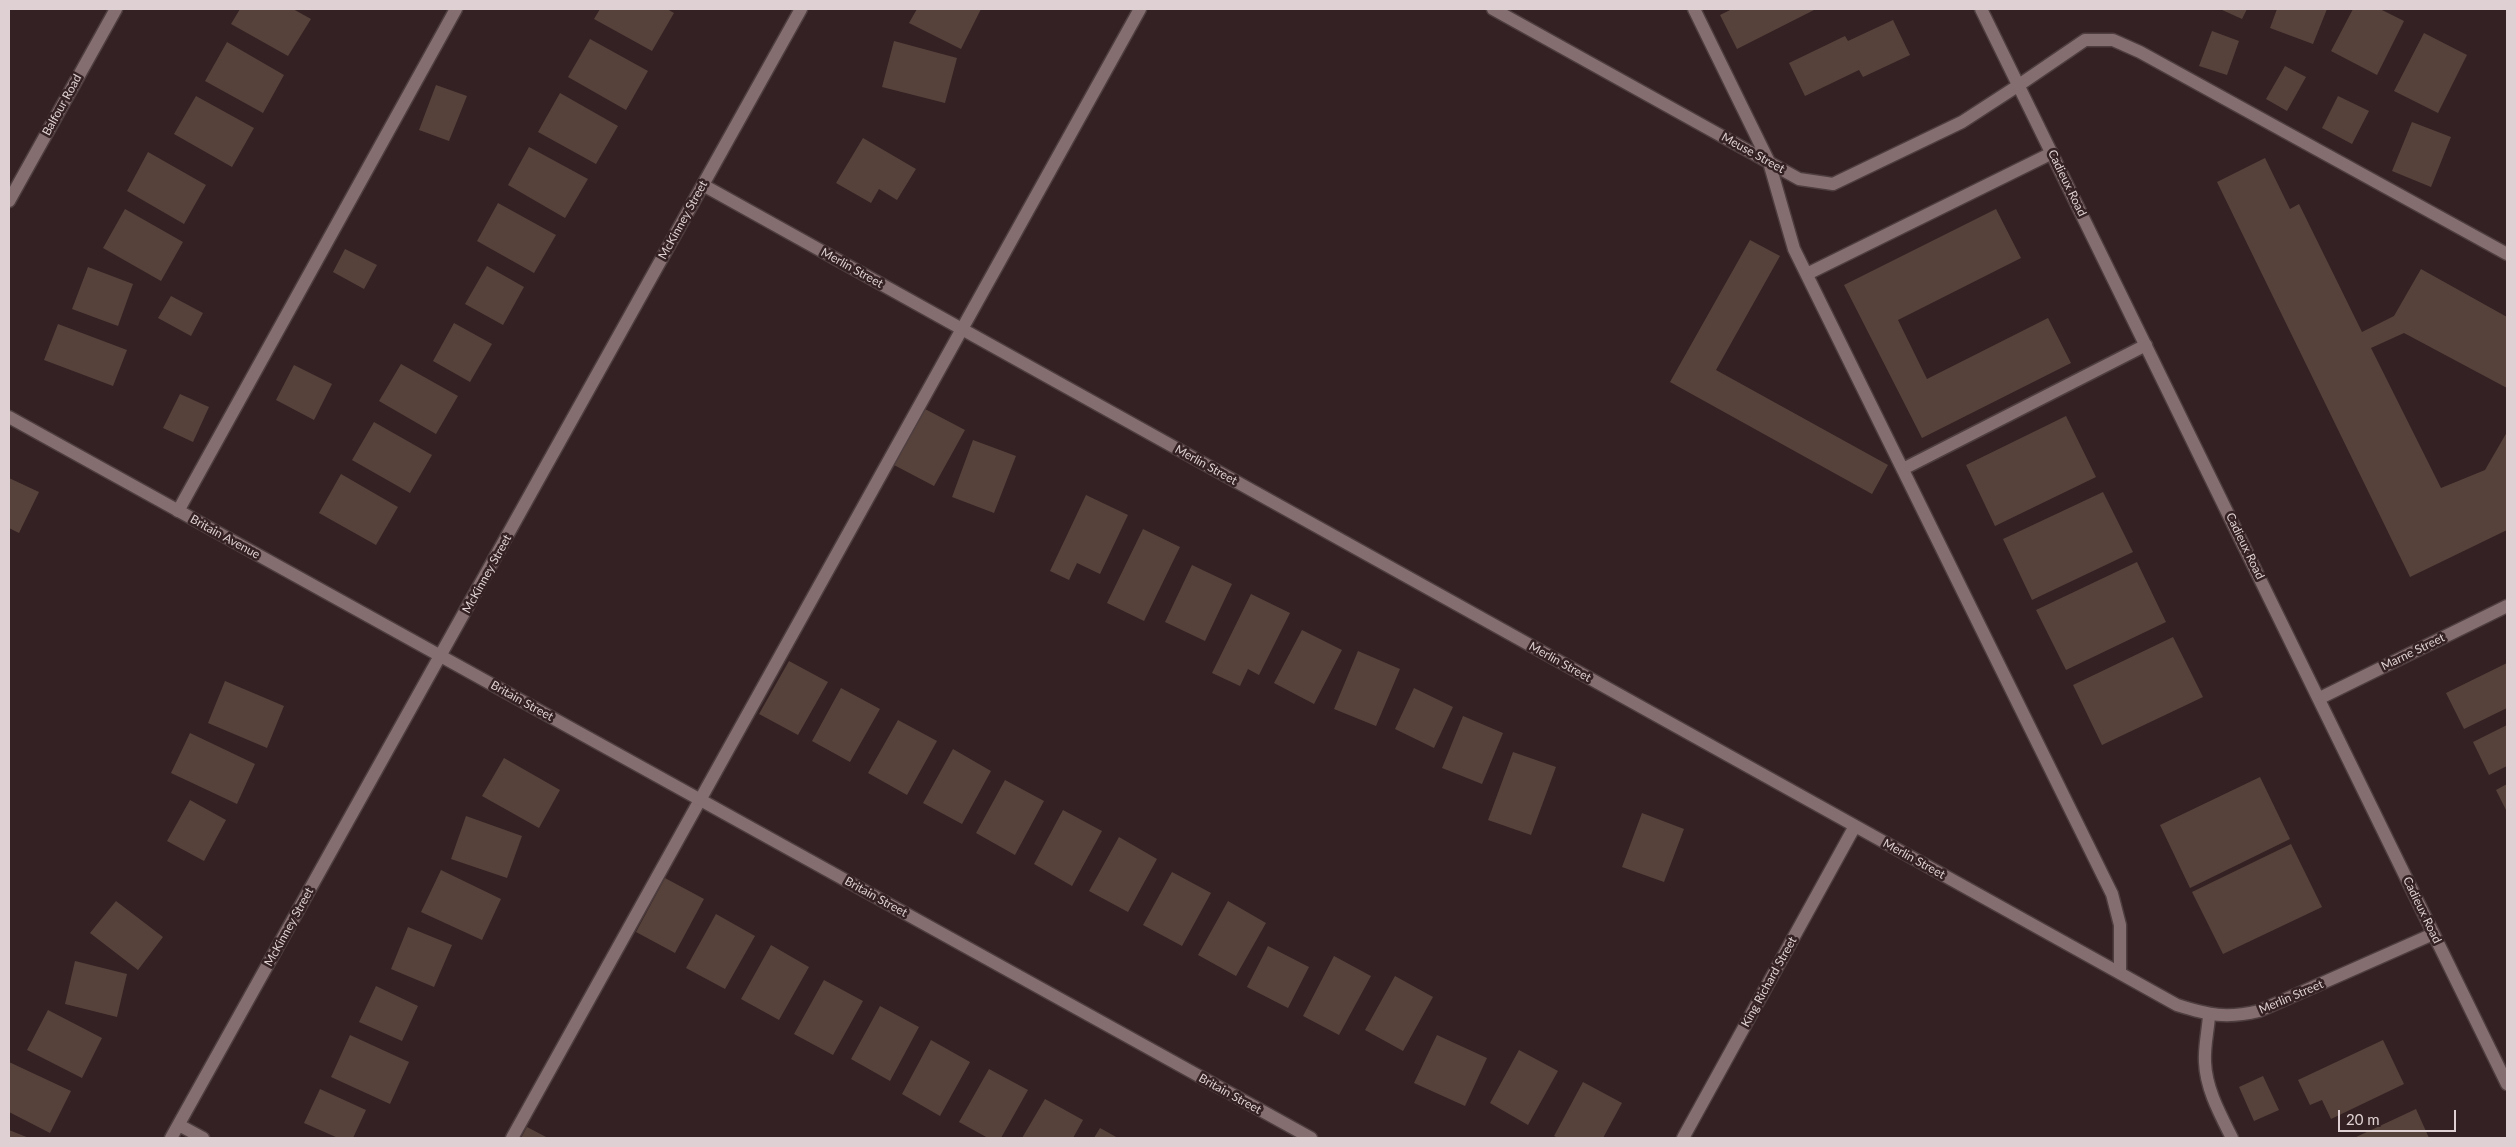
<!DOCTYPE html>
<style>
body{margin:0}
#map{position:relative;width:2516px;height:1147px;overflow:hidden;background:#342123;font-family:Lato,sans-serif}
canvas{display:block}
.frame{position:absolute;inset:0;border:10px solid #dfd1d3;pointer-events:none}
.scale{position:absolute;left:2338px;top:1110px;width:118px;height:22px;box-sizing:border-box;border:2px solid #dfd1d3;border-top:0;padding-left:6px;font-size:15px;line-height:18px;white-space:nowrap;color:#dfd1d3;-webkit-text-stroke:4px #342123;paint-order:stroke}
</style>
<div id="map">
<canvas width="2516" height="1147"></canvas>
<div class="frame"></div>
<div class="scale">20 m</div>
</div>
<script>
const c = document.querySelector('canvas').getContext('2d');
c.lineJoin = 'round';
function paint(path, color) { c.fillStyle = color; c.fill(path, 'evenodd'); }
function strokePath(path, color, width, dash) { c.strokeStyle = color; c.lineWidth = width; c.lineCap = dash ? 'butt' : 'round'; c.setLineDash(dash || []); c.stroke(path); }
function write(font, color, halo, rows, align = 'center') {
  c.font = font + ' Lato,sans-serif'; c.lineWidth = 5; c.setLineDash([]); c.textBaseline = 'middle'; c.strokeStyle = halo; c.fillStyle = color; for (const [text, x, y, turn = 0] of rows) {
    c.save(); c.translate(x, y); c.rotate((+turn || 0) * Math.PI / 180); c.textAlign = isNaN(turn) ? turn : align; if (halo) c.strokeText(text, 0, 0); c.fillText(text, 0, 0); c.restore();
  }
}
const building = new Path2D(`
 M240 9H293L311 19 288 56 231 24Z
 M600 9H667L674 13 652 51 594 19Z
 M917 9H981L961 49 909 23Z
 M1732 9H1816L1737 49 1720 15Z
 M2220 9H2247L2242 19Z
 M2277 9H2327L2313 44 2270 28Z
 M2353 9H2380L2404 21 2377 75 2331 51Z
 M1893 20 1910 55 1863 77 1859 70 1805 96 1789 63 1845 36 1848 41Z
 M2212 31 2239 41 2227 75 2199 66Z
 M2424 33 2467 55 2438 113 2394 91Z
 M590 39 648 71 626 110 568 77Z
 M894 41 957 58 945 103 882 87Z
 M227 42 284 75 263 113 205 81Z
 M2285 66 2306 77 2287 111 2266 99Z
 M436 85 467 96 449 141 419 130Z
 M560 93 618 126 596 164 538 132Z
 M196 96 254 128 232 167 174 134Z
 M2338 96 2369 111 2352 144 2322 128Z
 M2412 122 2451 137 2431 187 2392 171Z
 M863 138 916 169 897 200 879 189 871 203 836 183Z
 M529 147 588 179 565 218 508 185Z
 M148 152 206 185 184 224 127 191Z
 M2265 158 2290 209 2299 204 2362 332 2394 316 2421 269 2507 317V388L2404 333 2371 348 2441 488 2485 470 2507 432V530L2410 577 2217 182Z
 M498 203 556 235 534 273 477 241Z
 M125 209 183 242 161 281 103 248Z
 M1996 209 2021 258 1898 320 1927 379 2048 318 2071 363 1922 438 1844 285Z
 M1750 240 1780 256 1716 370 1888 465 1872 494 1670 382Z
 M345 249 377 265 364 289 333 272Z
 M487 266 524 287 503 325 465 304Z
 M88 267 133 284 118 326 72 309Z
 M171 296 203 313 191 336 158 318Z
 M454 323 492 344 470 382 433 361Z
 M58 324 127 350 113 386 44 360Z
 M401 364 458 396 436 434 379 401Z
 M294 365 332 384 314 420 276 400Z
 M180 394 209 407 193 442 163 428Z
 M925 409 965 430 934 486 894 465Z
 M2066 416 2096 477 1995 526 1966 465Z
 M374 422 432 455 410 493 352 460Z
 M973 440 1016 456 994 513 952 497Z
 M341 474 398 507 376 545 319 513Z
 M9 478 39 492 19 533 9 528Z
 M2103 492 2133 552 2032 600 2003 539Z
 M1086 495 1128 515 1100 574 1077 563 1069 580 1050 571Z
 M1143 529 1180 547 1144 621 1107 603Z
 M2137 562 2166 622 2066 670 2036 610Z
 M1192 565 1232 584 1205 641 1165 622Z
 M1251 594 1290 613 1259 675 1248 669 1240 686 1212 673Z
 M1302 630 1342 650 1314 704 1274 683Z
 M2173 637 2203 697 2102 745 2073 685Z
 M1358 651 1400 669 1376 726 1334 709Z
 M789 661 828 682 798 735 759 714Z
 M2507 663V708L2464 729 2446 693Z
 M225 681 284 706 267 748 208 723Z
 M841 688 880 709 850 762 812 741Z
 M1414 688 1453 707 1434 748 1395 729Z
 M1463 716 1503 733 1482 784 1442 768Z
 M898 720 937 741 907 795 868 773Z
 M2507 725V766L2489 775 2473 742Z
 M190 733 255 764 237 804 171 773Z
 M953 749 991 771 962 824 923 803Z
 M1513 752 1556 767 1531 835 1488 820Z
 M504 758 560 790 539 828 482 796Z
 M2260 777 2290 839 2190 888 2160 825Z
 M1005 780 1044 801 1015 855 976 833Z
 M2507 784V812L2496 790Z
 M190 800 226 820 204 861 167 841Z
 M1063 810 1102 831 1072 886 1034 864Z
 M1642 813 1684 829 1664 882 1622 867Z
 M466 816 522 836 507 878 451 859Z
 M1119 837 1157 859 1128 912 1089 891Z
 M2291 844 2322 907 2223 954 2192 892Z
 M441 870 501 899 482 940 421 912Z
 M1172 872 1211 893 1182 946 1143 925Z
 M665 878 704 899 675 953 636 932Z
 M116 901 163 937 138 970 90 933Z
 M1228 901 1266 923 1236 976 1198 955Z
 M716 914 755 936 725 989 686 968Z
 M408 927 452 945 434 987 391 969Z
 M771 945 809 967 779 1020 741 999Z
 M1268 946 1309 967 1288 1008 1247 987Z
 M1334 956 1371 976 1339 1035 1303 1016Z
 M75 961 127 974 117 1017 65 1004Z
 M1395 976 1433 997 1403 1051 1365 1030Z
 M824 980 863 1001 833 1055 794 1034Z
 M376 986 418 1006 402 1041 359 1022Z
 M880 1006 919 1027 890 1081 851 1059Z
 M48 1010 102 1038 82 1078 27 1050Z
 M350 1035 409 1062 390 1104 331 1077Z
 M1437 1035 1487 1058 1465 1106 1414 1083Z
 M931 1040 970 1062 940 1116 902 1094Z
 M2383 1040 2404 1084 2331 1119 2322 1100 2310 1105 2298 1080Z
 M1519 1050 1558 1071 1528 1125 1490 1103Z
 M9 1062 71 1091 50 1133 9 1112Z
 M989 1069 1028 1090 1001 1138H988L959 1122Z
 M2263 1076 2279 1110 2254 1121 2239 1087Z
 M1583 1082 1622 1103 1603 1138H1558L1554 1136Z
 M320 1089 366 1110 353 1138H338L304 1123Z
 M1045 1099 1083 1120 1073 1138H1022Z
 M2416 1109 2429 1138H2354Z
 M527 1127 548 1138H521Z
 M1100 1128 1118 1138H1094Z
 M9 1130 29 1138H9Z`);
const lane = new Path2D(`
 M1694 9 1769 162 1794 249 2112 894 2120 925V972
 M2019 85 2085 40H2113L2140 52 2507 254
 M1807 274 2052 153
 M1903 469 2146 345
 M178 511 456 9
 M2209 1016C2208 1031 2204 1047 2205 1062 2206 1089 2220 1114 2232 1138
 M512 1138 1140 9`);
const street = new Path2D(`
 M1493 9 1799 179 1833 184 1962 122 2019 85
 M703 185 2177 1005C2209 1015 2226 1019 2259 1011L2433 934
 M9 201 116 9
 M9 417 1311 1138
 M2320 698 2507 606
 M179 1125 203 1138
 M171 1138 801 9
 M1683 1138 1855 826`);
const secondary = new Path2D(`
 M1981 9 2507 1084`);
const streetNames = [
 ["Balfour Road",62,105,-61],
 ["Meuse Street",1753,153,29],
 ["Cadieux Road",2067,183,64],
 ["McKinney Street",683,220,-61],
 ["Merlin Street",852,268,29],
 ["Merlin Street",1206,465,29],
 ["Britain Avenue",225,537,29],
 ["Cadieux Road",2245,546,64],
 ["McKinney Street",487,574,-61],
 ["Marne Street",2413,652,-26],
 ["Merlin Street",1560,662,29],
 ["Britain Street",522,701,29],
 ["Merlin Street",1914,859,29],
 ["Britain Street",876,897,29],
 ["Cadieux Road",2422,910,64],
 ["McKinney Street",289,927,-61],
 ["King Richard Street",1769,982,-61],
 ["Merlin Street",2291,997,-23],
 ["Britain Street",1230,1094,29]
];
paint(building, '#56423b');
strokePath(lane, '#4e3e40', 15);
strokePath(street, '#4e3e40', 15);
strokePath(secondary, '#4e3e40', 15);
strokePath(lane, '#856e70', 12);
strokePath(street, '#856e70', 12);
strokePath(secondary, '#856e70', 12);
write('12px', '#dfd1d3', '#342123', streetNames);
</script>
